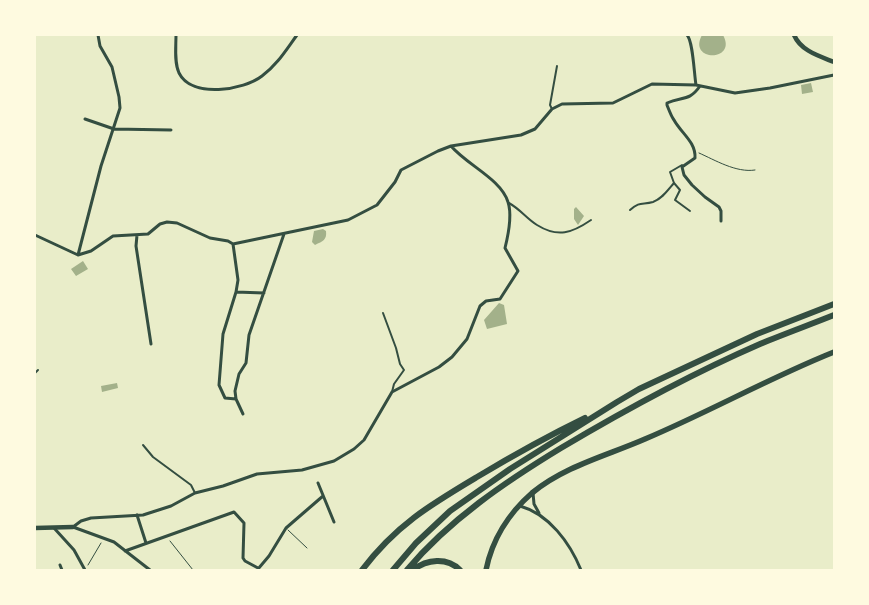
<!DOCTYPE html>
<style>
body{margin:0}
#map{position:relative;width:869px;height:605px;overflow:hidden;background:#e9edc9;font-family:"Archivo Narrow",sans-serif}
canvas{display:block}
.frame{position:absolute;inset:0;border:36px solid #fefae0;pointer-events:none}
</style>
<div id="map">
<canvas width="869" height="605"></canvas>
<div class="frame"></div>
</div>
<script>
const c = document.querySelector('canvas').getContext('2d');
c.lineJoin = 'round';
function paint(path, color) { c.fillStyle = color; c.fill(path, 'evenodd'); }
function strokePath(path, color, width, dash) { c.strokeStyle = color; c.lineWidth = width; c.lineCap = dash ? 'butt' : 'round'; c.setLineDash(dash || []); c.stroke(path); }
const water = new Path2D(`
 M702 35H723C738 62 687 62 702 35Z
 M811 83 813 92 802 94 801 85Z
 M576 207 584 216 578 225 574 219V209Z
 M323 229 326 231C327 240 323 241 315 245L312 242 314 231Z
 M83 261 88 269 76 276 71 269Z
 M499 303 504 305 507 324 487 329 484 320Z
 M117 383 118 388 102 392 101 386Z`);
const path = new Path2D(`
 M699 153C715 160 736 173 755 170
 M288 530 307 548
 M170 541 193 570
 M88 565 101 543`);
const service = new Path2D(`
 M552 109 550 105 557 66
 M682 165 670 172 674 183 680 190 675 200 690 211
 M509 203C520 209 527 219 537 225 558 238 572 233 591 220
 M630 210C640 201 642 205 653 202 662 199 668 190 674 183
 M383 313 396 348 400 364 404 370 394 384 392 392
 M35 373 38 370
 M143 445 153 457 191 485 195 493`);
const minor = new Path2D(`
 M176 35C176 47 174 62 179 73 192 99 244 90 262 76 277 65 286 50 297 35
 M687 35C693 41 694 73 696 85
 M700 86C689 102 682 96 667 103V105C669 110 671 116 674 120 681 133 696 142 695 158L682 167 684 175 692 185 705 197 719 207 721 211V221
 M85 119 114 129 171 130
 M35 235 78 255 91 251 113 236 148 234 160 224 167 222 177 223 210 238 228 241 233 244 348 220 377 205 395 182 401 170 438 151 451 146 521 135 535 129 552 109 562 104 613 103 652 84 696 85 735 93 770 88 834 75
 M137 235 136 246 151 344
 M233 244 238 280 236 292 223 334 219 385 225 398 236 399
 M78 255 101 166 120 108 119 97 112 67 100 46 98 35
 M236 292 264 293
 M243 414 236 399 235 391 239 374 246 363 249 335 284 234
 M318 483 334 522
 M533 493 534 504 539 513
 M520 506C549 514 570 543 581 570
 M137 515 146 543
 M54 528 74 550 85 570
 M125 551 234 512 244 523 243 558 245 561 258 568
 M60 565 62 570
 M258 569 269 556 286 528 323 496
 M150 570 114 542 73 527 81 521 91 518 143 515 171 506 195 493 223 486 257 474 302 470 334 461 354 449 364 440 392 392 439 367 452 357 467 339 480 306 486 301 500 299 518 271 505 248C508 236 512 214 508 202 501 179 467 165 451 146`);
const tertiary = new Path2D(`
 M794 35C801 51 819 56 834 62
 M35 528 73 527`);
const primary = new Path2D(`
 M486 570C492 540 509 513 532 493 565 466 606 456 645 439 709 412 769 378 834 352`);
const motorway = new Path2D(`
 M362 570C396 525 430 505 477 477 512 456 548 436 585 418
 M393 570 416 543 450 511 510 469 617 402 639 389 757 334 834 304
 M407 570C449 520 505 482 561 448 625 410 691 374 760 344 784 334 809 325 834 315
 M413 570C427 559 447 557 460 570`);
paint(water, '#a3b18a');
strokePath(path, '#344e41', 1);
strokePath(service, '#344e41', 2);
strokePath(minor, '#344e41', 3);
strokePath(tertiary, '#344e41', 4.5);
strokePath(primary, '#344e41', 5.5);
strokePath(motorway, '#344e41', 6);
</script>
